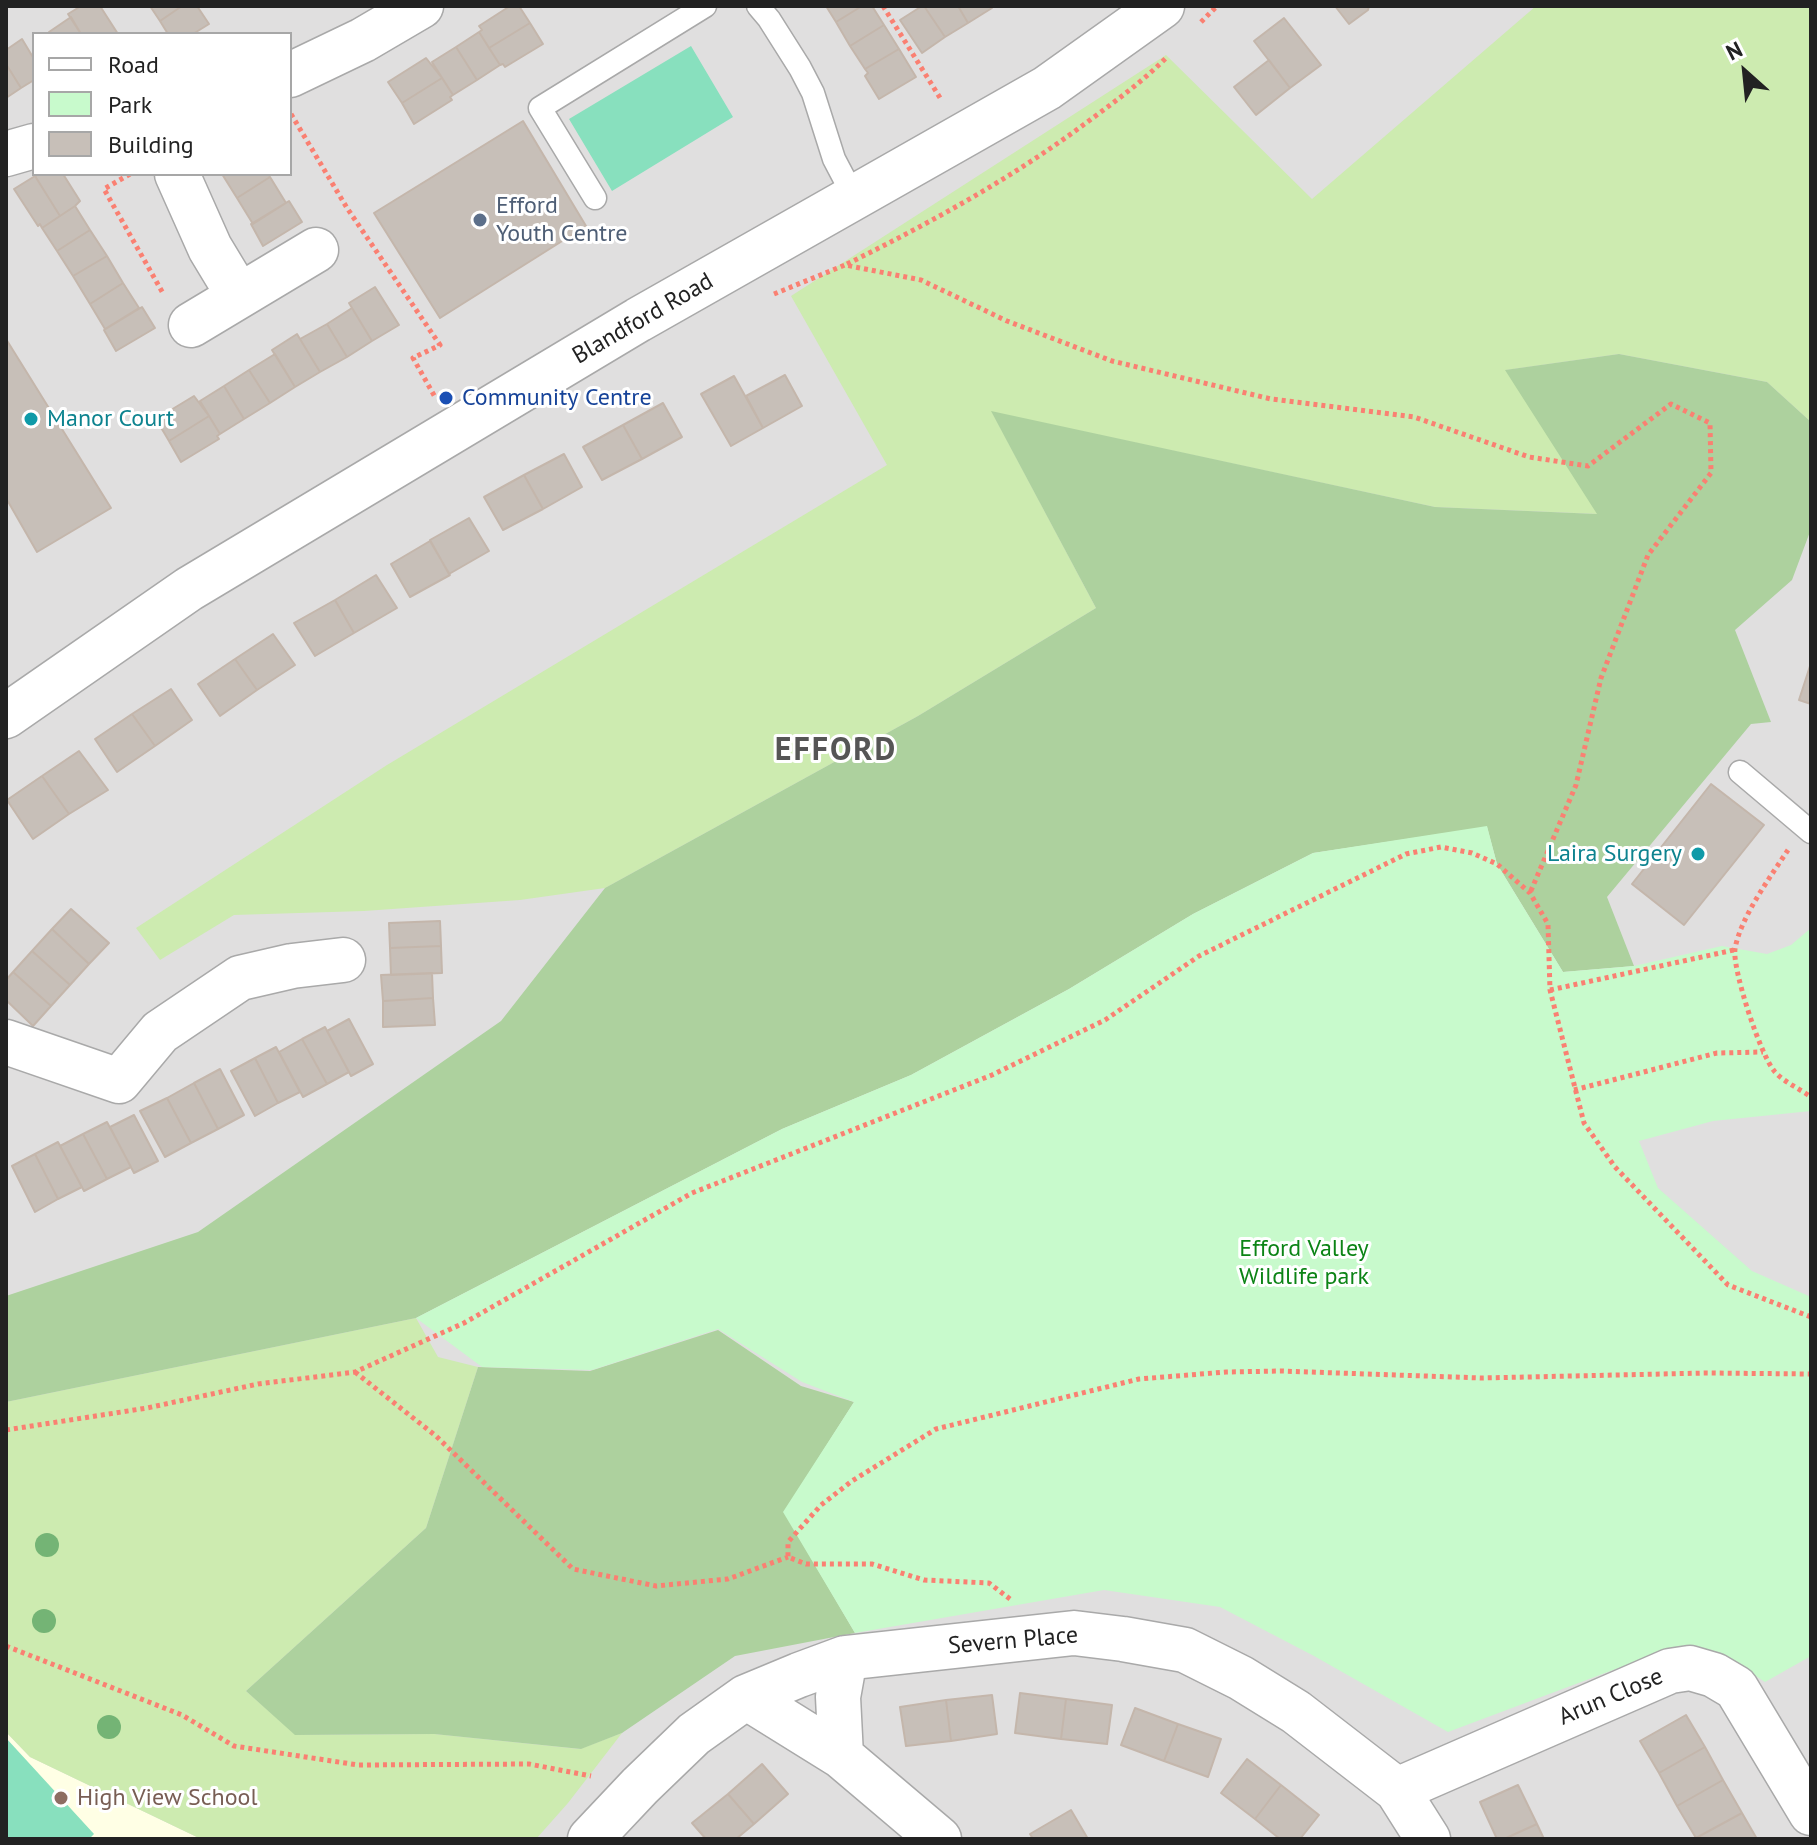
<!DOCTYPE html>
<style>
body{margin:0}
#map{position:relative;width:1817px;height:1845px;overflow:hidden;background:#f2efe9;font-family:"PT Sans",sans-serif}
canvas{display:block}
.frame{position:absolute;inset:0;border:8px solid #222;pointer-events:none}
.legend{position:absolute;left:32px;top:32px;width:260px;height:144px;box-sizing:border-box;background:#fff;border:2px solid #a7a7a7;margin:0;padding:10px 14px;list-style:none;font-size:24px;color:#222}
.legend li{display:flex;align-items:center;gap:16px;height:40px}
.legend b{width:40px;border:2px solid #a7a7a7}
.north{position:absolute;left:1705px;top:32px;width:80px;height:80px;-webkit-text-stroke:6px #fff;paint-order:stroke;rotate:333deg;font-size:22px;font-weight:700;line-height:32px;text-align:center;color:#222}
.north::after{content:'';display:block;margin:auto;width:28px;height:36px;background:#222;clip-path:polygon(50% 0,100% 100%,50% 72%,0 100%)}
</style>
<div id="map">
<canvas width="1817" height="1845"></canvas>
<div class="frame"></div>
<ul class="legend">
<li><b style="height:10px;background:#fff"></b>Road</li>
<li><b style="height:22px;background:#c8facc"></b>Park</li>
<li><b style="height:22px;background:#c7bfb8"></b>Building</li>
</ul>
<div class="north">N</div>
</div>
<script>
const c = document.querySelector('canvas').getContext('2d');
c.lineJoin = 'round';
function paint(path, color) { c.fillStyle = color; c.fill(path, 'evenodd'); }
function strokePath(path, color, width, dash) { c.strokeStyle = color; c.lineWidth = width; c.lineCap = dash ? 'butt' : 'round'; c.setLineDash(dash || []); c.stroke(path); }
function write(font, color, halo, rows, align = 'center') {
  c.font = font + ' "PT Sans",sans-serif'; c.lineWidth = 6; c.setLineDash([]); c.textBaseline = 'middle'; c.strokeStyle = halo; c.fillStyle = color; for (const [text, x, y, turn = 0] of rows) {
    c.save(); c.translate(x, y); c.rotate((+turn || 0) * Math.PI / 180); c.textAlign = isNaN(turn) ? turn : align; if (halo) c.strokeText(text, 0, 0); c.fillText(text, 0, 0); c.restore();
  }
}
const residential = new Path2D(`
 M6 6H1811V1839H6ZM34 34H290V174H34Z`);
const education = new Path2D(`
 M6 1732 30 1757 201 1839H6Z`);
const grass = new Path2D(`
 M1536 6H1811V422L1767 382 1619 354 1506 370 1598 514 1435 507 992 412 1096 608 918 716 605 888 520 900 364 911 234 915 160 960 136 928 387 765 887 465 791 296 1166 55 1312 199Z
 M416 1318 438 1357 478 1367 426 1528 246 1691 296 1735 434 1734 580 1749 622 1733 568 1803 536 1839H201L30 1757 6 1732V1402Z`);
const forest = new Path2D(`
 M1619 354 1767 382 1811 422V529L1792 580 1735 630 1771 722 1751 724 1607 897 1634 966 1563 972 1497 864 1487 827 1313 853 1193 914 1069 989 911 1075 782 1129 416 1318 6 1402V1296L198 1232 501 1021 605 888 918 716 1096 608 991 411 1435 507 1597 514 1505 370Z
 M718 1330 801 1386 854 1402 784 1512 855 1633 735 1656 622 1733 581 1749 434 1734 295 1735 246 1691 426 1528 478 1367 590 1371Z`);
const park = new Path2D(`
 M1487 826 1497 864 1563 972 1634 966 1722 946 1767 954 1791 945 1811 928V1111L1713 1121 1639 1141 1658 1188 1752 1271 1811 1297V1656L1765 1682 1719 1652 1669 1649 1448 1732 1314 1656 1220 1607 1104 1590 855 1633 783 1512 854 1402 802 1382 718 1329 592 1370 482 1367 416 1318 782 1129 911 1075 1069 989 1193 914 1313 853Z`);
const pitch = new Path2D(`
 M691 46 733 117 612 191 569 119Z
 M6 1738 94 1834 89 1839H6Z`);
const building = new Path2D(`
 M81 6H100L118 34H81L68 14Z
 M150 6H182L160 21Z
 M182 6H197L209 24 193 34H168L160 21Z
 M510 6H519L530 23 489 48 479 32 482 30 479 26Z
 M826 6H862L836 22Z
 M862 6H872L884 25 850 46 836 22Z
 M922 6H924L945 37 922 53 900 20Z
 M924 6H958L968 23 945 37Z
 M958 6H991L992 8 968 23Z
 M1335 6H1369L1368 10 1349 24Z
 M71 17 81 34H50L49 32Z
 M1284 18 1321 65 1290 88 1254 41Z
 M530 23 543 44 505 67 503 64 500 65 489 48Z
 M884 25 899 49 865 69 850 46Z
 M479 32 500 65 477 80 456 47Z
 M22 39 34 59V80L21 88 6 64V50Z
 M456 47 477 80 453 95 432 62Z
 M899 49 916 77 879 99 865 76 868 73 865 69Z
 M426 58 442 78 402 103 388 82Z
 M1269 60 1290 88 1256 115 1234 87Z
 M6 64 21 88 6 98Z
 M442 78 453 95 450 97 452 100 414 124 402 103Z
 M523 121 586 226 440 318 374 213Z
 M39 174H63L80 201 75 206 60 216 35 176Z
 M222 174H268L270 177 237 198Z
 M35 176 60 216 42 228 40 224 38 226 14 189Z
 M270 177 286 203 253 224 237 198Z
 M289 201 302 222 263 246 251 224Z
 M75 206 90 230 57 251 42 228Z
 M90 230 107 256 73 276 57 251Z
 M107 256 123 283 90 304 73 276Z
 M123 283 139 308 105 329 90 304Z
 M375 287 399 325 372 341 349 303Z
 M142 307 155 328 116 351 104 330Z
 M352 308 372 341 347 357 327 324Z
 M327 324 347 357 320 372 300 339Z
 M297 334 320 372 295 387 272 350Z
 M6 339 111 508 37 552 6 498Z
 M275 354 295 387 270 403 249 370Z
 M249 370 270 403 244 419 224 386Z
 M785 375 802 406 763 428 746 396Z
 M734 376 763 428 731 446 701 394Z
 M224 386 244 419 220 434 200 401Z
 M194 396 209 416 169 441 156 419Z
 M663 403 682 437 642 459 623 425Z
 M209 416 220 434 217 436 219 439 181 462 169 441Z
 M623 425 642 459 602 480 583 447Z
 M564 454 582 487 543 509 524 475Z
 M524 475 543 509 503 530 484 497Z
 M469 518 489 551 449 574 430 540Z
 M430 541 450 575 410 597 391 564Z
 M376 575 397 608 354 633 335 600Z
 M335 600 354 633 315 656 294 623Z
 M273 634 295 665 257 690 235 659Z
 M235 659 257 690 220 716 198 684Z
 M1811 663V704L1799 700Z
 M171 689 192 720 155 746 132 714Z
 M132 714 155 746 117 772 95 739Z
 M79 751 108 790 69 814 42 776Z
 M42 776 69 814 33 839 7 800Z
 M1711 784 1764 825 1684 925 1632 884Z
 M71 909 109 943 89 964 52 929Z
 M440 921 441 946 390 948 389 923Z
 M52 929 89 964 70 985 32 951Z
 M441 946 442 973 391 975 390 948Z
 M32 951 70 985 51 1006 13 972Z
 M13 972 51 1006 33 1026 6 1000V980Z
 M432 973 433 998 383 1001 381 975Z
 M433 998 435 1025 383 1027V1001Z
 M349 1019 373 1064 351 1076 327 1031Z
 M325 1027 349 1072 327 1084 302 1039Z
 M302 1039 327 1084 303 1097 279 1052Z
 M276 1047 300 1092 278 1103 255 1058Z
 M255 1058 278 1103 255 1116 231 1071Z
 M220 1069 244 1115 218 1129 194 1083Z
 M194 1083 218 1129 191 1143 167 1098Z
 M167 1098 191 1143 165 1157 140 1111Z
 M134 1115 158 1161 134 1173 110 1127Z
 M107 1122 131 1167 107 1179 83 1134Z
 M83 1134 107 1179 84 1191 60 1146Z
 M58 1142 82 1187 58 1199 35 1154Z
 M35 1154 58 1199 35 1212 12 1166Z
 M1020 1693 1066 1699 1061 1739 1015 1733Z
 M992 1695 997 1734 951 1741 946 1700Z
 M1066 1699 1112 1705 1107 1744 1061 1739Z
 M946 1700 951 1741 906 1746 900 1707Z
 M1135 1708 1178 1724 1164 1761 1121 1745Z
 M1686 1715 1705 1747 1659 1773 1640 1741Z
 M1178 1724 1221 1739 1208 1777 1164 1761Z
 M1705 1747 1723 1780 1677 1806 1659 1773Z
 M1247 1759 1281 1785 1255 1819 1221 1793Z
 M762 1764 788 1794 754 1824 728 1794Z
 M1723 1780 1742 1813 1696 1838 1677 1806Z
 M1281 1785 1319 1815 1300 1839H1280L1255 1819Z
 M1518 1785 1537 1824 1504 1839H1497L1480 1802Z
 M728 1794 754 1824 736 1839H706L692 1823Z
 M1071 1810 1088 1839H1033L1030 1834Z
 M1742 1813 1757 1839H1696V1838Z
 M1537 1824 1544 1839H1504Z`);
const path = new Path2D(`
 M883 6 942 101
 M1201 22 1217 6
 M291 114 347 208 440 345 413 358 435 397
 M130 174 104 189 164 295
 M847 264C932 222 1014 177 1090 120 1117 100 1143 81 1166 58
 M774 294 845 265 921 280 1007 321 1112 361 1271 399 1414 417 1529 457 1588 466 1671 404 1710 423 1711 473 1648 555 1601 678 1576 785 1530 893
 M1788 850C1771 876 1740 918 1735 949 1732 969 1761 1057 1775 1072 1784 1082 1800 1089 1811 1097
 M1550 990 1734 950
 M1574 1090 1717 1053 1763 1052
 M355 1372 436 1436 573 1569 656 1586 728 1579 788 1557
 M6 1430 147 1408 258 1384 355 1372 464 1323 692 1193 992 1075 1105 1020 1199 956 1406 854 1441 847 1472 853 1497 864 1530 893 1548 924 1550 990 1584 1123 1615 1167 1728 1285 1811 1317
 M1010 1599 989 1583 924 1580 872 1564H806L788 1557V1542L821 1505 852 1481 936 1429 1139 1379 1226 1372 1281 1371 1482 1378 1707 1373 1811 1374
 M6 1646 182 1715 234 1746 358 1765 529 1764 591 1776`);
const lane = new Path2D(`
 M758 6 769 19 800 68 813 93 834 159 855 199
 M595 198 540 108 705 6
 M1740 772 1811 832`);
const street = new Path2D(`
 M290 75 363 40 421 6
 M6 154 34 146
 M177 174 210 248 239 296
 M191 325 316 250
 M6 716 189 589 638 320 1047 88 1162 6
 M6 1042 119 1081 160 1032 240 978 292 966 343 960
 M845 1658 838 1697 841 1756 939 1839
 M746 1697 841 1756
 M1397 1790 1670 1671 1690 1668 1714 1675 1736 1688 1811 1813
 M590 1839 640 1786 694 1734 746 1697 799 1675 845 1658 1074 1633 1123 1639 1185 1650 1241 1678 1296 1712 1397 1790 1428 1839`);
const trees = [
 [47,1545],
 [44,1621],
 [109,1727]
];
const markers = [
 [480,220,8,"#5c6f8a"],
 [446,398,8,"#1a4fb4"],
 [31,419,8,"#0f9aa8"],
 [1698,854,8,"#0f9aa8"],
 [61,1798,8,"#8d6e63"]
];
const serviceNames = [
 ["Efford",496,206],
 ["Youth Centre",496,234]
];
const streetNames = [
 ["Blandford Road",643,319,-30],
 ["Severn Place",1013,1641,-5],
 ["Arun Close",1611,1697,-23]
];
const transitNames = [
 ["Community Centre",462,398]
];
const cultureNames = [
 ["Manor Court",47,419],
 ["Laira Surgery",1682,854,"right"]
];
const parkNames = [
 ["Efford Valley",1304,1249],
 ["Wildlife park",1304,1277]
];
const educationNames = [
 ["High View School",77,1798]
];
const districtNames = [
 ["EFFORD",836,751]
];
paint(residential, '#e0dfdf');
paint(education, '#ffffe5');
paint(grass, '#cdebb0');
paint(forest, '#add19e');
paint(park, '#c8facc');
paint(pitch, '#88e0be');
paint(building, '#c7bfb8');
strokePath(building, '#c4b6ab', 2);
strokePath(lane, '#a9a9a9', 25);
strokePath(street, '#a9a9a9', 47);
strokePath(path, '#fa8072', 5, [4, 4]);
strokePath(lane, '#fff', 22);
strokePath(street, '#fff', 44);
c.fillStyle = '#74b475';
for (const [x, y] of trees) { c.beginPath(); c.arc(x, y, 12, 0, 2 * Math.PI); c.fill(); }
for (const [x, y, r, color] of markers) { const dot = new Path2D(); dot.arc(x, y, r, 0, 2 * Math.PI); c.fillStyle = color; c.fill(dot); strokePath(dot, '#fff', 3); }
write('24px', '#4e5e75', '#fff', serviceNames, 'left');
write('24px', '#222', '#fff', streetNames);
write('24px', '#164399', '#fff', transitNames, 'left');
write('24px', '#0d838f', '#fff', cultureNames, 'left');
write('24px', '#0c8416', '#fff', parkNames);
write('24px', '#785e54', '#fff', educationNames, 'left');
c.letterSpacing = '2px';
write('bold 32px', '#555', '#fff', districtNames);
c.letterSpacing = '0px';
</script>
